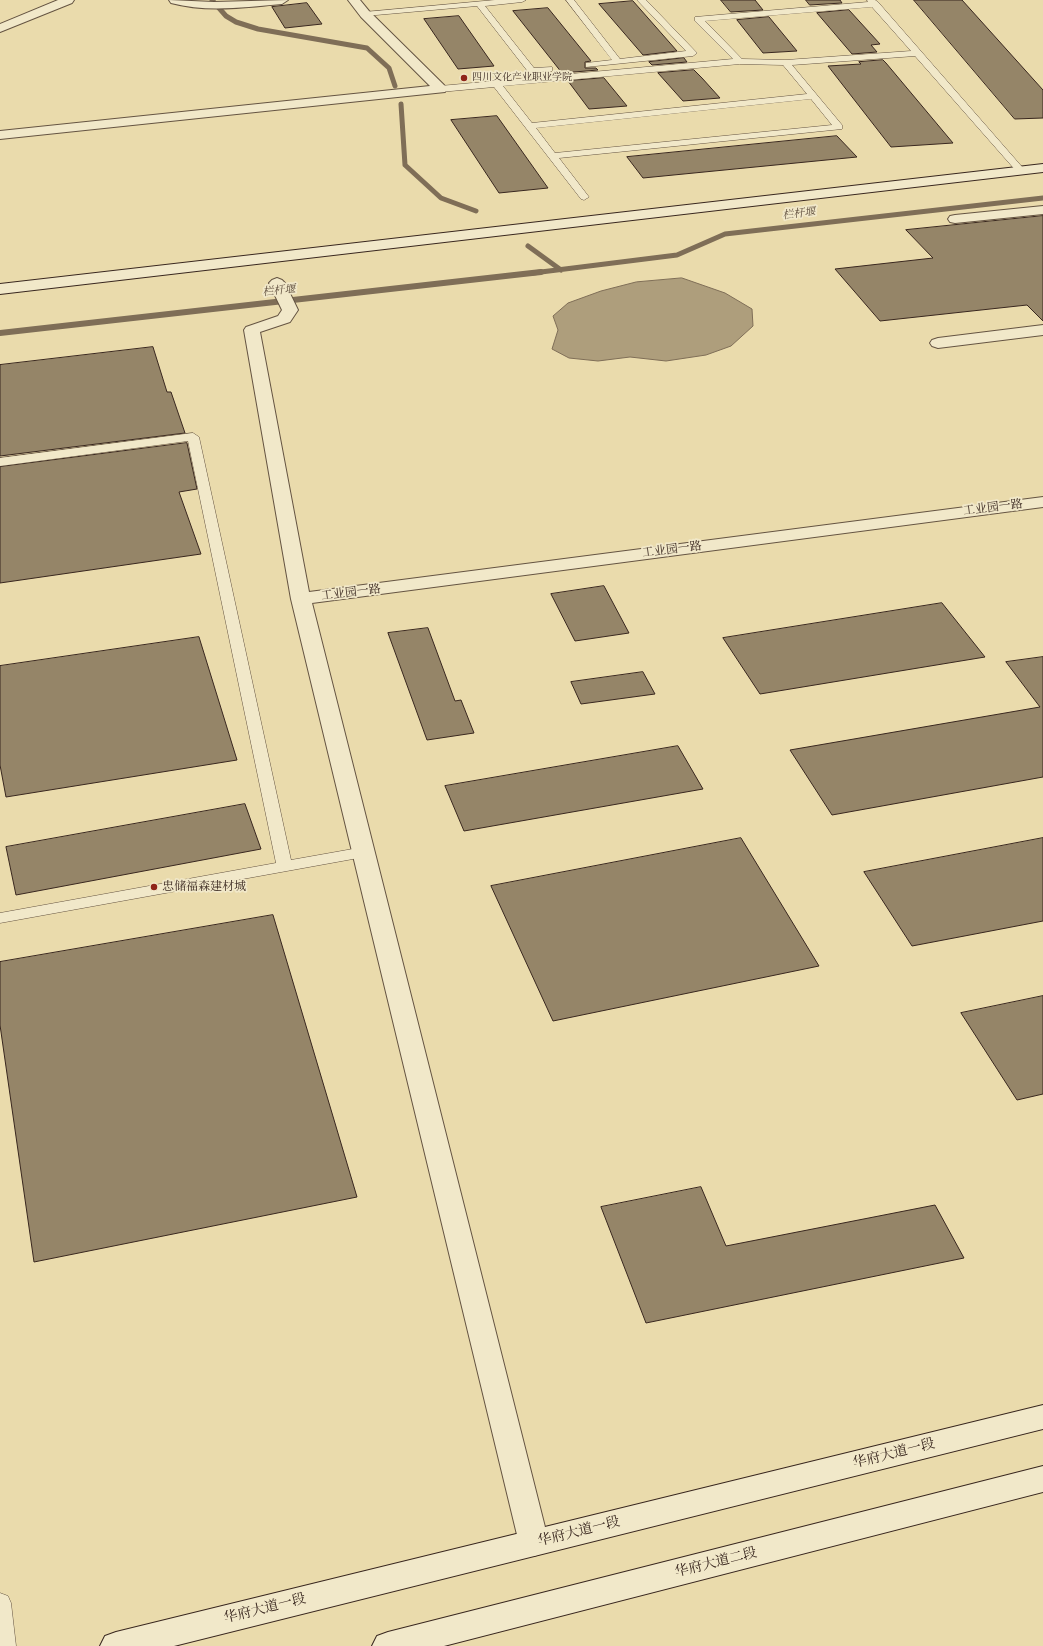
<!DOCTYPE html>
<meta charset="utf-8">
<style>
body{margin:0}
canvas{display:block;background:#eadbac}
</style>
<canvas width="1043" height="1646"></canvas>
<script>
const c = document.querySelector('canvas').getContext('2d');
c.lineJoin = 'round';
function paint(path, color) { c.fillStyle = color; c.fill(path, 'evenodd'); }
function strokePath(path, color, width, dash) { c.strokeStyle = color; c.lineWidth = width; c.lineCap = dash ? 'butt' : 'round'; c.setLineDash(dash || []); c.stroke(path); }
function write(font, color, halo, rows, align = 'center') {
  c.font = font + ' "IM FELL Great Primer","Noto Serif SC",serif'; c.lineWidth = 3.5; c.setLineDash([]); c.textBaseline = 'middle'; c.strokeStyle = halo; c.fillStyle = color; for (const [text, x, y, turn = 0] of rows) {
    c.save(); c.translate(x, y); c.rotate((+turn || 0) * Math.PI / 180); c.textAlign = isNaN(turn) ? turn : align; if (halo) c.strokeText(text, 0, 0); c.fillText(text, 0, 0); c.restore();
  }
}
const water = new Path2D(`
 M682 278 725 293 752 309 753 326 731 346 706 355 666 361 630 357 598 361 569 358 552 349 558 330 553 316 568 303 601 291 636 282Z`);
const streamFar1 = new Path2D(`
 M212 0 226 16 236 22 258 29 367 48 389 68 395 86
 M401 104 405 165 441 198 476 211
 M528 246 561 270
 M533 273 677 255 725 234 1043 198`);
const stream = new Path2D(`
 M0 333 541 272`);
const building = new Path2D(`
 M721 0H755L763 10 731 12Z
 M806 0H840L842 3 810 5Z
 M914 0H962L1043 90V118L1015 119Z
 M633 1 677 51 643 55 599 4Z
 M307 3 322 24 285 28 272 7Z
 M548 8 591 61 585 62V68H596L598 70 562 73 513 11Z
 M849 10 880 44 871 45 877 52 852 54 817 13Z
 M459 16 494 66 458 69 424 19Z
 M769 17 797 51 763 53 737 20Z
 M684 58 687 62 652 65 649 62Z
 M883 60 886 63 953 143 891 147 828 66 861 64 859 62Z
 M694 70 702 78 720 98 683 101 658 73Z
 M604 78 627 106 589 109 568 81Z
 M497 116 548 188 499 193 451 120Z
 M837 136 857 157 643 178 627 157Z
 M1043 216V321L1027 305 880 321 835 269 933 258 906 230Z
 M153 347 167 392H171L185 433 0 456V365Z
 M187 443 197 489 179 492 201 554 0 583V467Z
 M604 586 629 633 575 641 551 594Z
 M942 603 985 657 760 694 723 638Z
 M428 628 455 701 461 700 474 733 427 740 388 633Z
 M199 637 237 760 6 797 0 765V666Z
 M1043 657V777L832 815 790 750 1040 707 1006 662Z
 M643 672 655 694 581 704 571 682Z
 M678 746 703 789 464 831 445 786Z
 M245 804 261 849 16 895 6 847Z
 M741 838 819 966 553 1021 491 886Z
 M1043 838V921L912 946 864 872Z
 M273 915 357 1197 34 1262 0 1025V962Z
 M1043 996V1094L1017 1100 961 1013Z
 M701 1187 726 1246 935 1205 964 1258 646 1323 601 1207Z`);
const lane = new Path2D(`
 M495 0H526L522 2 485 6 534 68 552 67V71L529 73 477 6 365 16 361 14 365 12Z
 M566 0H574L620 59 686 51 637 0H646L697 53 693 56 586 67V63L612 60Z
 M867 0H875L878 2 1023 168V172H1017L915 56 792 65 842 125V129L559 158 589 197 584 200 581 199 494 87 440 92 436 89 440 86 733 59 695 21V17L868 2ZM872 7 911 51 786 60 742 59 705 21ZM740 64 783 65 807 94 532 123 503 86ZM811 99 832 125 555 153 536 128Z
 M193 433 199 437 291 860 364 847 369 849 372 852 369 855 364 857 0 923V913L276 863 188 441 0 466V458Z
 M0 1593 8 1596 11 1603 16 1646H0Z`);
const street = new Path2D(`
 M58 0H74L72 3 0 32V24Z
 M169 0 214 2 288 0 282 4C244 7 208 13 171 3Z
 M348 0H360L369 11 445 86 446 89 445 92 0 139V131L430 86 361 17Z
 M1043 206V214L955 223 950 222 948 219 950 216 955 215Z
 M277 278 282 280 285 283 298 310 290 322 260 332 309 592 1043 497V507L312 603 549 1543 545 1552 534 1556 523 1552 519 1543 291 599 244 330 246 327 278 316 282 310 269 283 272 280Z
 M1043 325V335L938 348 932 346 930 343 932 340 938 338Z`);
const secondary = new Path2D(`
 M1043 164V172L0 294V284Z
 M1043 1405V1429L174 1646H100L105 1636 116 1632Z
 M1043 1466V1492L444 1646H372L377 1636 388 1632Z`);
const markers = [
 [464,78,4,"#8f2418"],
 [154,887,4,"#8f2418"]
];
const farPoinames = [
 ["四川文化产业职业学院",472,78]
];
const farWaternames = [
 ["栏杆堰",799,214,-7],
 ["栏杆堰",279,291,-6]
];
const streetNames = [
 ["工业园一路",993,508,-7],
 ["工业园一路",672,550,-7],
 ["工业园一路",351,593,-7]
];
const poiNames = [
 ["忠储福森建材城",162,887]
];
const nearStreetnames = [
 ["华府大道一段",894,1454,-14],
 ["华府大道一段",579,1532,-14],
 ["华府大道二段",716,1563,-14],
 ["华府大道一段",265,1609,-14]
];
paint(water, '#ae9e7c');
strokePath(water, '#7f6e57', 1);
strokePath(streamFar1, '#7f6e57', 5);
strokePath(stream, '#7f6e57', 6);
paint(building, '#958568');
strokePath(building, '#39271f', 1);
strokePath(lane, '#655442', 1);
strokePath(street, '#655442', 2);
strokePath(secondary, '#39271f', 2);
paint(lane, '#f1e8c9');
paint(street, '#f1e8c9');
paint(secondary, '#f1e8c9');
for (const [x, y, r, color] of markers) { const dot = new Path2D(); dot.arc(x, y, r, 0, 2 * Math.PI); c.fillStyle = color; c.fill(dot); strokePath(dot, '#f1e8c9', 1.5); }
write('10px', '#39271f', '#f1e8c9', farPoinames, 'left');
write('italic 11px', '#5c4b3b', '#f1e8c9', farWaternames);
write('12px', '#39271f', '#f1e8c9', streetNames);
write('12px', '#39271f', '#f1e8c9', poiNames, 'left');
write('14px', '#39271f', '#f1e8c9', nearStreetnames);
</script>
